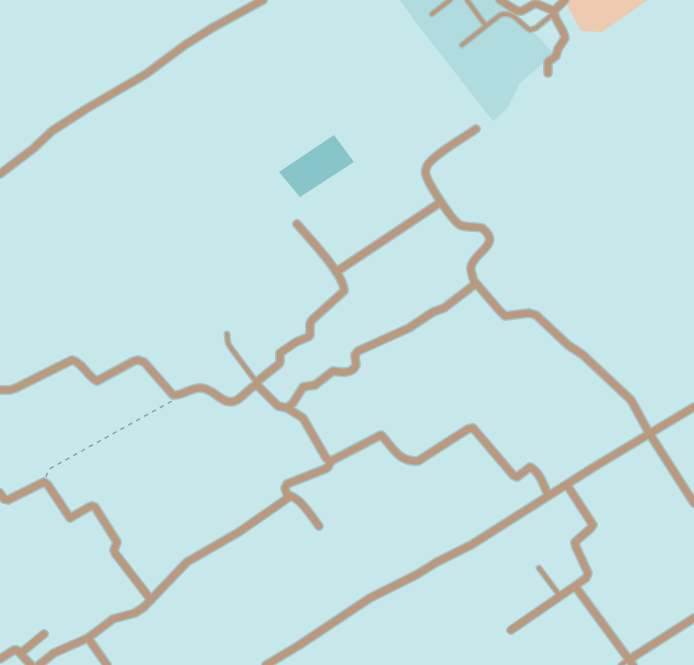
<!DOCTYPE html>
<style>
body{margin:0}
canvas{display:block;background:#c6e8eb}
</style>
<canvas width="694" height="665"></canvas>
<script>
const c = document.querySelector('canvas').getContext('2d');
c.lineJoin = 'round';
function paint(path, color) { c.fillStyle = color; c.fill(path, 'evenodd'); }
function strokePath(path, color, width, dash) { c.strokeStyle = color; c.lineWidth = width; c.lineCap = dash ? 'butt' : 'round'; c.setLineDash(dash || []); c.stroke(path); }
const built = new Path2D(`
 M400 0H496L509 9 529 27 554 54 520 83 507 109 493 121 417 24Z`);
const green = new Path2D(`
 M569 0H648L602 32 581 31 566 3Z`);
const water = new Path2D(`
 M334 135 354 162 300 197 279 172Z`);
const path = new Path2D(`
 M46 477 48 471 51 468 172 401`);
const service = new Path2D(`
 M467 0 486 26
 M432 14 450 0
 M462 45 500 15C513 10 520 24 530 30L536 28 553 14
 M227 334 228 343 231 348 257 383
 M539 568 560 596
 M621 665 629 659`);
const minor = new Path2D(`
 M500 0 517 11H522L534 4H537L554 11 565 0
 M548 73V62L556 56 558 49 565 38C564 28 554 21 554 11
 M0 174 34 148 52 131 86 109 146 74 185 45 212 28 263 0
 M336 272 441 202
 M475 282 499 310 505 316 529 313 536 315 568 345 583 355 631 400 649 433 694 503
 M256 385 259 380 279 364 280 362V353L296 342 308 337 310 335V324L312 320 344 291C345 275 308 237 297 224
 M0 390H10L16 388 72 360C83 363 87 376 97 381L134 361 138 360 144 362 173 395C183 396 191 387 201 388 214 388 224 408 237 400 244 396 248 389 256 385L258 386 278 406 287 408 293 403 303 387 315 385 333 371C339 372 352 375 356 365 356 364 355 356 355 355L358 351 409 328 433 312 444 308 474 285C475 279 470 273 471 267 474 251 503 245 482 228 475 226 466 228 460 225 452 221 428 183 426 175 425 172 426 168 427 166 433 155 465 137 476 129
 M287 408 303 418 326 458 331 461 381 435C393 447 398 462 418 461L468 429 473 428 513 475 517 477 530 467C540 472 544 486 548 495
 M567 485 593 525 590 529 575 542 576 547 588 573 586 578 575 586
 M0 493 4 499 8 500 44 482 48 485 70 518 89 507 92 506 95 507 117 542 114 550 115 553 151 600
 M288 495C301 498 311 516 319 526
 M511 630 575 586 633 665
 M88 638 107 665
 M21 653 44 634
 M0 659 14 650H17L31 665
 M630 659 694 618
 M39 665 54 653 88 638 113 619 135 613 144 607 187 562 239 532 288 498 285 488 287 484 325 469 328 467 331 461
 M266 665 298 646 370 598 416 575 437 562 471 545 594 467 694 407`);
paint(built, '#b0dbdf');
paint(green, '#edcbb1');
paint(water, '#87c5cb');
strokePath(service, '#a6c4c7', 7);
strokePath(minor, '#a6c4c7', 10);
strokePath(path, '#87a1a4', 1.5, [4.5, 4.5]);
strokePath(service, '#bb997e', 4);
strokePath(minor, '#bb997e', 7);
</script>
